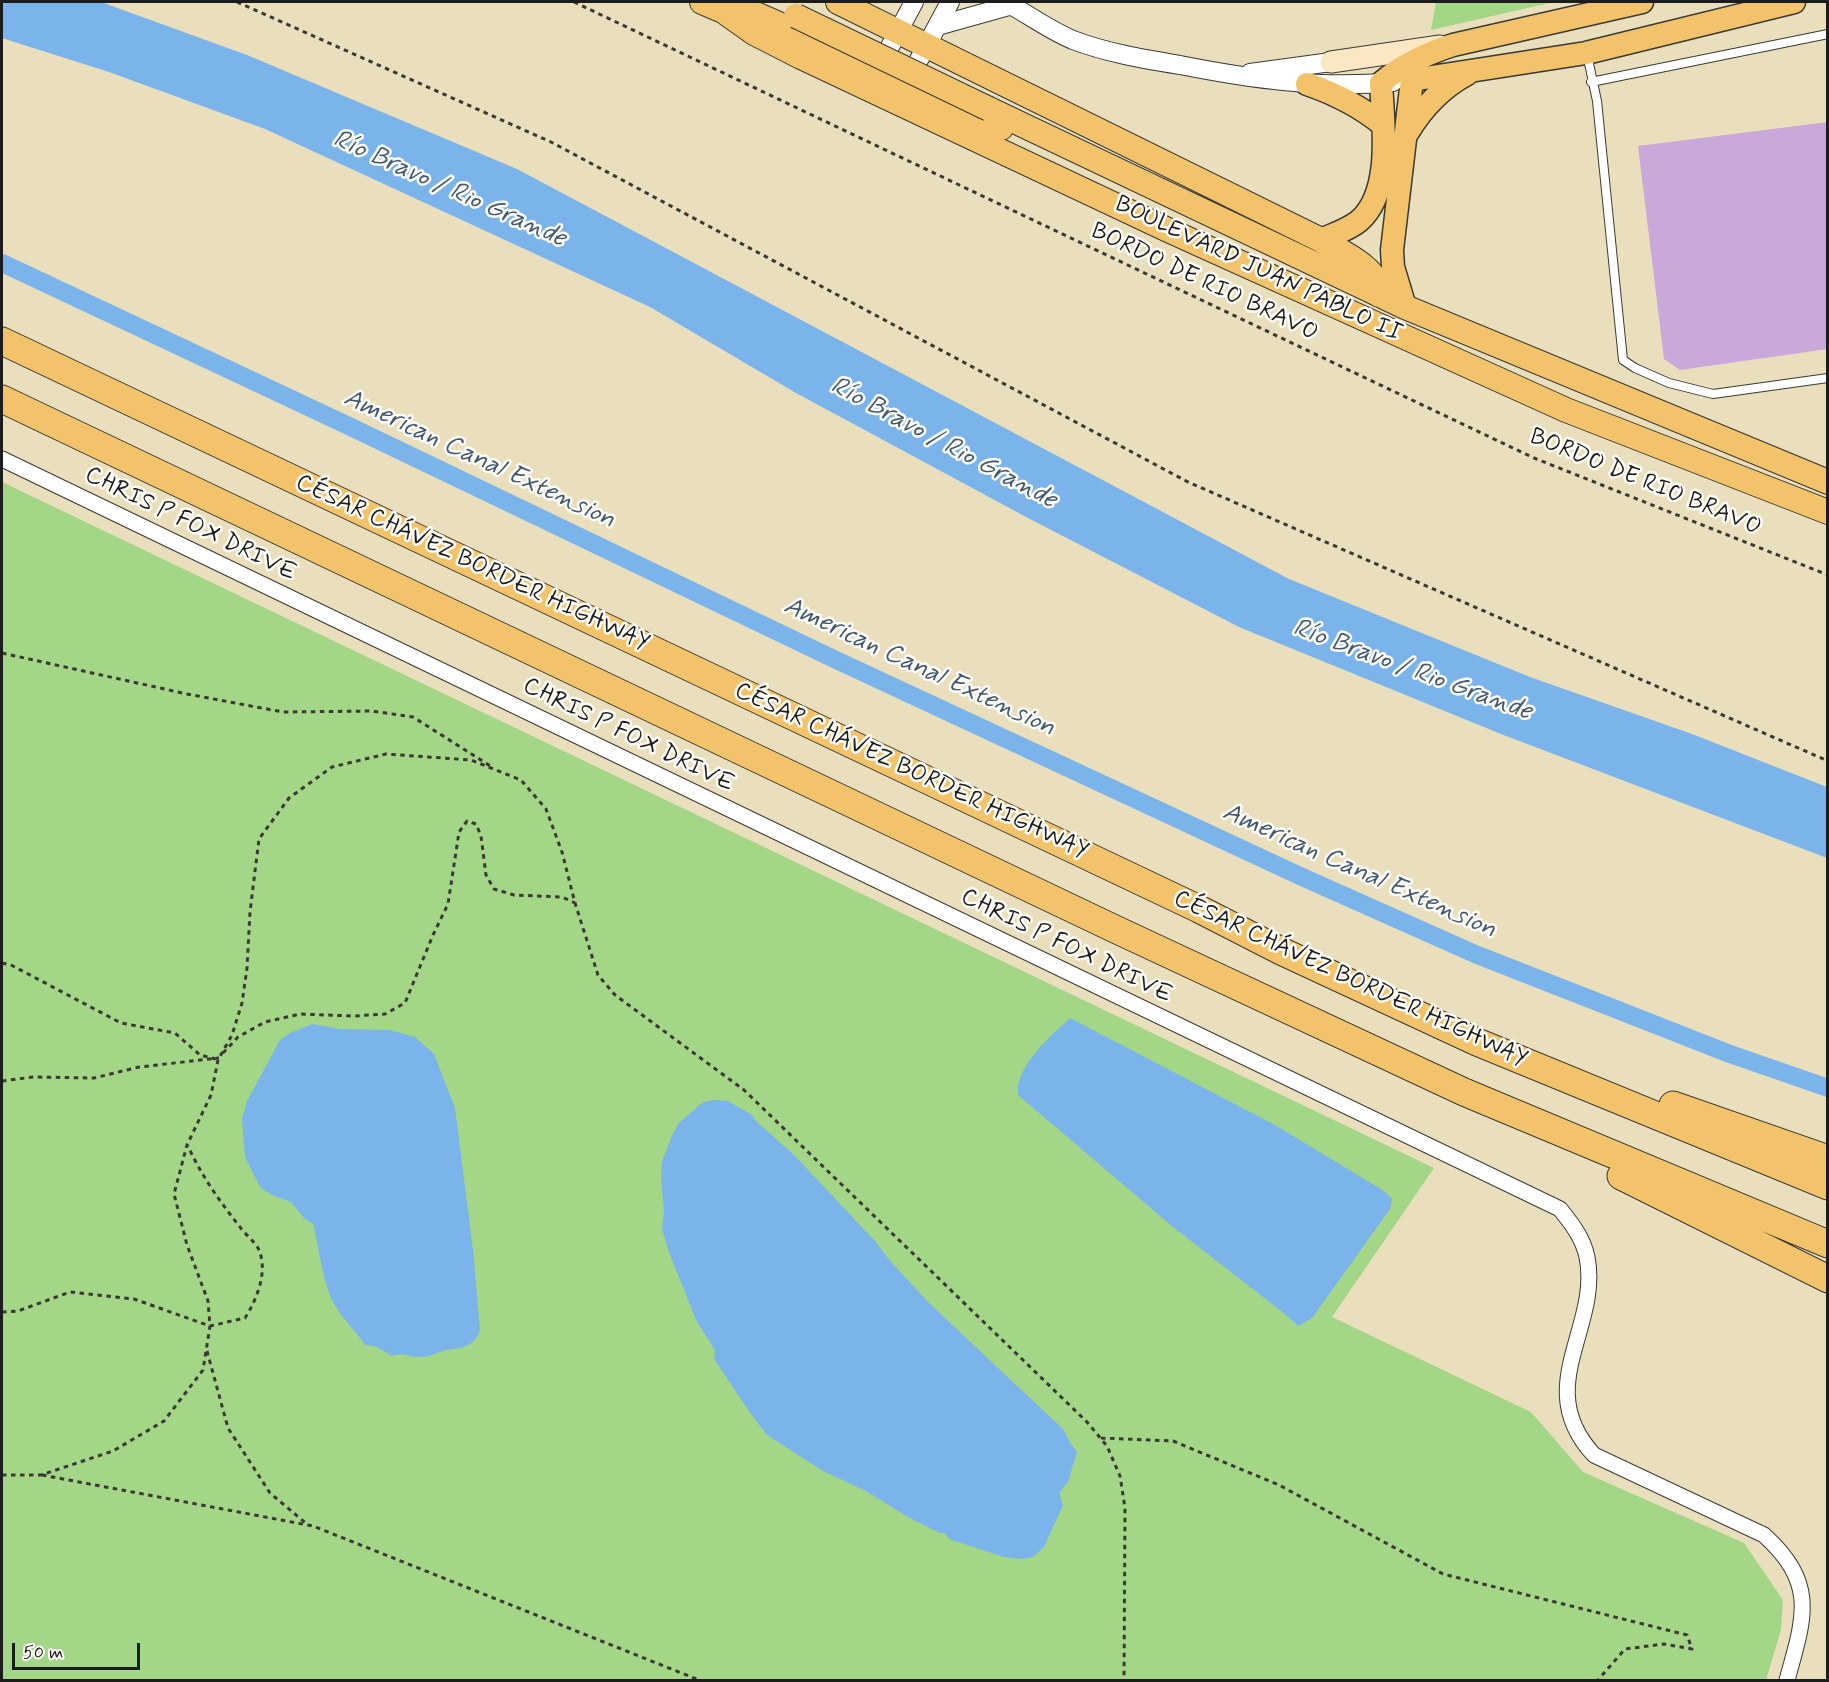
<!DOCTYPE html>
<meta charset="utf-8">
<style>
body{margin:0}
#map{position:relative;width:1829px;height:1682px;overflow:hidden;background:#eadfbc;font-family:Mynerve,sans-serif}
canvas{display:block}
.frame{position:absolute;inset:0;border:3px solid #1c1c1c;pointer-events:none}
.scale{position:absolute;left:12px;top:1643px;width:128px;height:27px;box-sizing:border-box;border:3px solid #1c1c1c;border-top:0;padding-left:8px;font-size:18px;line-height:21px;white-space:nowrap;color:#1c1c1c;-webkit-text-stroke:4px #fdfcf7;paint-order:stroke}
</style>
<div id="map">
<canvas width="1829" height="1682"></canvas>
<div class="frame"></div>
<div class="scale">50 m</div>
</div>
<script>
const c = document.querySelector('canvas').getContext('2d');
c.lineJoin = 'round';
function paint(path, color) { c.fillStyle = color; c.fill(path, 'evenodd'); }
function strokePath(path, color, width, dash) { c.strokeStyle = color; c.lineWidth = width; c.lineCap = dash ? 'butt' : 'round'; c.setLineDash(dash || []); c.stroke(path); }
function write(font, color, halo, rows, align = 'center') {
  c.font = font + ' Mynerve,sans-serif'; c.lineWidth = 5; c.setLineDash([]); c.textBaseline = 'middle'; c.strokeStyle = halo; c.fillStyle = color; for (const [text, x, y, turn = 0] of rows) {
    c.save(); c.translate(x, y); c.rotate((+turn || 0) * Math.PI / 180); c.textAlign = isNaN(turn) ? turn : align; if (halo) c.strokeText(text, 0, 0); c.fillText(text, 0, 0); c.restore();
  }
}
const green = new Path2D(`
 M1436 2H1554L1431 30Z
 M2 482 1434 1168 1332 1317 1531 1412 1583 1472 1744 1543 1783 1600 1781 1630 1766 1680H2Z`);
const water = new Path2D(`
 M2 2H101L247 55 517 169 1289 579 1530 677 1692 734 1827 787V858L1501 734 1239 627 1028 518 796 393 650 307 265 129 109 72 2 38Z
 M1070 1018 1275 1125 1384 1191 1392 1199 1390 1209 1312 1318 1298 1326 1285 1314 1173 1227 1018 1095C1014 1067 1052 1035 1070 1018Z
 M312 1024 340 1029 390 1030 415 1037 434 1054 455 1108 473 1250 480 1330C475 1347 461 1348 446 1350 437 1352 430 1358 419 1357 408 1357 404 1352 392 1356L375 1346 365 1345C355 1330 338 1314 331 1298 322 1276 319 1248 313 1224L304 1218 291 1202 272 1195 260 1187 245 1157 242 1119 247 1101 280 1040 290 1033Z
 M714 1100 728 1101 752 1115 757 1122 794 1155 874 1240 891 1262 929 1303 1064 1430 1069 1441 1077 1452 1068 1482 1059 1493 1063 1505 1044 1547 1033 1557 1022 1559 1004 1557 949 1539 945 1533H940L908 1517 866 1491 823 1471 767 1435 751 1414 714 1359 715 1350 697 1322 668 1250 662 1228 664 1212 661 1178 662 1162 673 1133 679 1123 703 1102Z`);
const canal = new Path2D(`
 M2 263 353 428 834 659 1300 876 1475 954 1730 1054 1828 1088`);
const building = new Path2D(`
 M1828 122V349L1680 370 1664 359 1638 146Z`);
const path = new Path2D(`
 M237 2 551 142 1188 482 1828 761
 M574 2 1534 458 1828 575
 M2 653 187 694 283 712 372 711 413 717 492 767
 M2 963 11 965 121 1023 175 1033 200 1055 216 1059
 M223 1053 238 1037 265 1022 300 1014 354 1016 385 1014 405 1003 433 935 448 904 459 832 467 821 476 824 481 836 486 875 494 889 514 895 562 897 575 903
 M2 1081 33 1077 94 1078 139 1067 219 1058
 M2 1312 18 1311 70 1292 134 1299 210 1326 245 1318C257 1299 269 1270 258 1248 254 1241 245 1234 240 1227 220 1202 201 1175 188 1146
 M207 1351 228 1428 270 1493 308 1525
 M1101 1438 1173 1441 1279 1485 1443 1574 1687 1635 1692 1649 1664 1644 1625 1649 1598 1680
 M2 1475H41L113 1451 164 1421 203 1370 210 1326 208 1301 187 1245 174 1194 187 1145 211 1095 218 1060 232 1035 242 1003 247 968 250 912 259 839 289 798 332 767 386 754 471 760 521 780 546 809 562 852 575 903 598 975 615 995 744 1090 1087 1422 1107 1446 1120 1476 1125 1508 1124 1680
 M42 1475 313 1526 699 1680`);
const service = new Path2D(`
 M1587 54 1597 101 1623 360 1635 368 1669 383 1713 394 1828 378
 M1591 82 1828 34`);
const minor = new Path2D(`
 M2 459 1560 1209C1572 1224 1583 1238 1587 1257 1601 1328 1531 1387 1594 1455L1764 1535C1818 1584 1804 1618 1787 1680`);
const tertiary = new Path2D(`
 M1005 2C1028 14 1049 30 1073 40 1107 53 1144 59 1180 65 1251 79 1320 89 1393 82
 M937 26 1012 5
 M878 69 914 2
 M1250 73 1331 62
 M907 82 950 2`);
const secondary = new Path2D(`
 M1331 62 1440 46`);
const primary = new Path2D(`
 M1307 84C1336 94 1360 106 1383 125
 M1408 132C1423 107 1441 88 1467 74
 M1321 240C1334 234 1348 230 1359 221 1393 192 1383 123 1381 83 1403 64 1426 54 1453 45L1642 2
 M1405 307 1393 267 1392 250 1412 80 1586 53 1794 2`);
const trunk = new Path2D(`
 M702 2 723 11 754 33 801 57 1168 230 1566 410 1828 512
 M838 2 1321 240C1340 251 1383 270 1379 295
 M726 12 758 15 824 44 1001 128
 M989 109 1405 307 1828 482`);
const motorway = new Path2D(`
 M2 341 1199 909 1281 951 1477 1042 1828 1186
 M2 399 1117 930 1464 1092 1828 1244
 M1673 1105 1828 1159
 M1621 1176 1828 1279`);
const trunkBridge = new Path2D(`
 M796 16 989 109`);
const streetNames = [
 ["BOULEVARD JUAN PABLO II",1258,270,25],
 ["BORDO DE RIO BRAVO",1204,283,25],
 ["BORDO DE RIO BRAVO",1645,483,22],
 ["CHRIS P FOX DRIVE",190,525,26],
 ["CÉSAR CHÁVEZ BORDER HIGHWAY",472,564,25],
 ["CHRIS P FOX DRIVE",628,736,26],
 ["CÉSAR CHÁVEZ BORDER HIGHWAY",911,772,25],
 ["CHRIS P FOX DRIVE",1066,947,26],
 ["CÉSAR CHÁVEZ BORDER HIGHWAY",1350,980,25]
];
const waterNames = [
 ["Río Bravo / Rio Grande",449,190,24],
 ["Río Bravo / Rio Grande",943,444,28],
 ["American Canal Extension",479,460,25],
 ["American Canal Extension",919,668,25],
 ["Río Bravo / Rio Grande",1412,671,20],
 ["American Canal Extension",1359,872,24]
];
paint(green, '#a3d686');
paint(water, '#7bb4eb');
strokePath(canal, '#7bb4eb', 18);
paint(building, '#c9a9d9');
strokePath(service, '#3b3934', 10);
strokePath(minor, '#3b3934', 17);
strokePath(tertiary, '#3b3934', 20);
strokePath(secondary, '#3b3934', 23);
strokePath(primary, '#3b3934', 25);
strokePath(trunk, '#3b3934', 26);
strokePath(motorway, '#3b3934', 29);
strokePath(path, '#3b3934', 3, [4.5, 4.5]);
strokePath(service, '#fff', 8);
strokePath(minor, '#fff', 15);
strokePath(tertiary, '#fff', 18);
strokePath(secondary, '#fae7c3', 21);
strokePath(primary, '#f2c36a', 22);
strokePath(trunk, '#f2c36a', 24);
strokePath(motorway, '#f2c36a', 27);
strokePath(trunkBridge, '#3b3934', 26, []);
strokePath(trunkBridge, '#f2c36a', 24);
write('24px', '#1c1c1c', '#fdfcf7', streetNames);
write('italic 26px', '#42596f', '#fdfcf7', waterNames);
</script>
